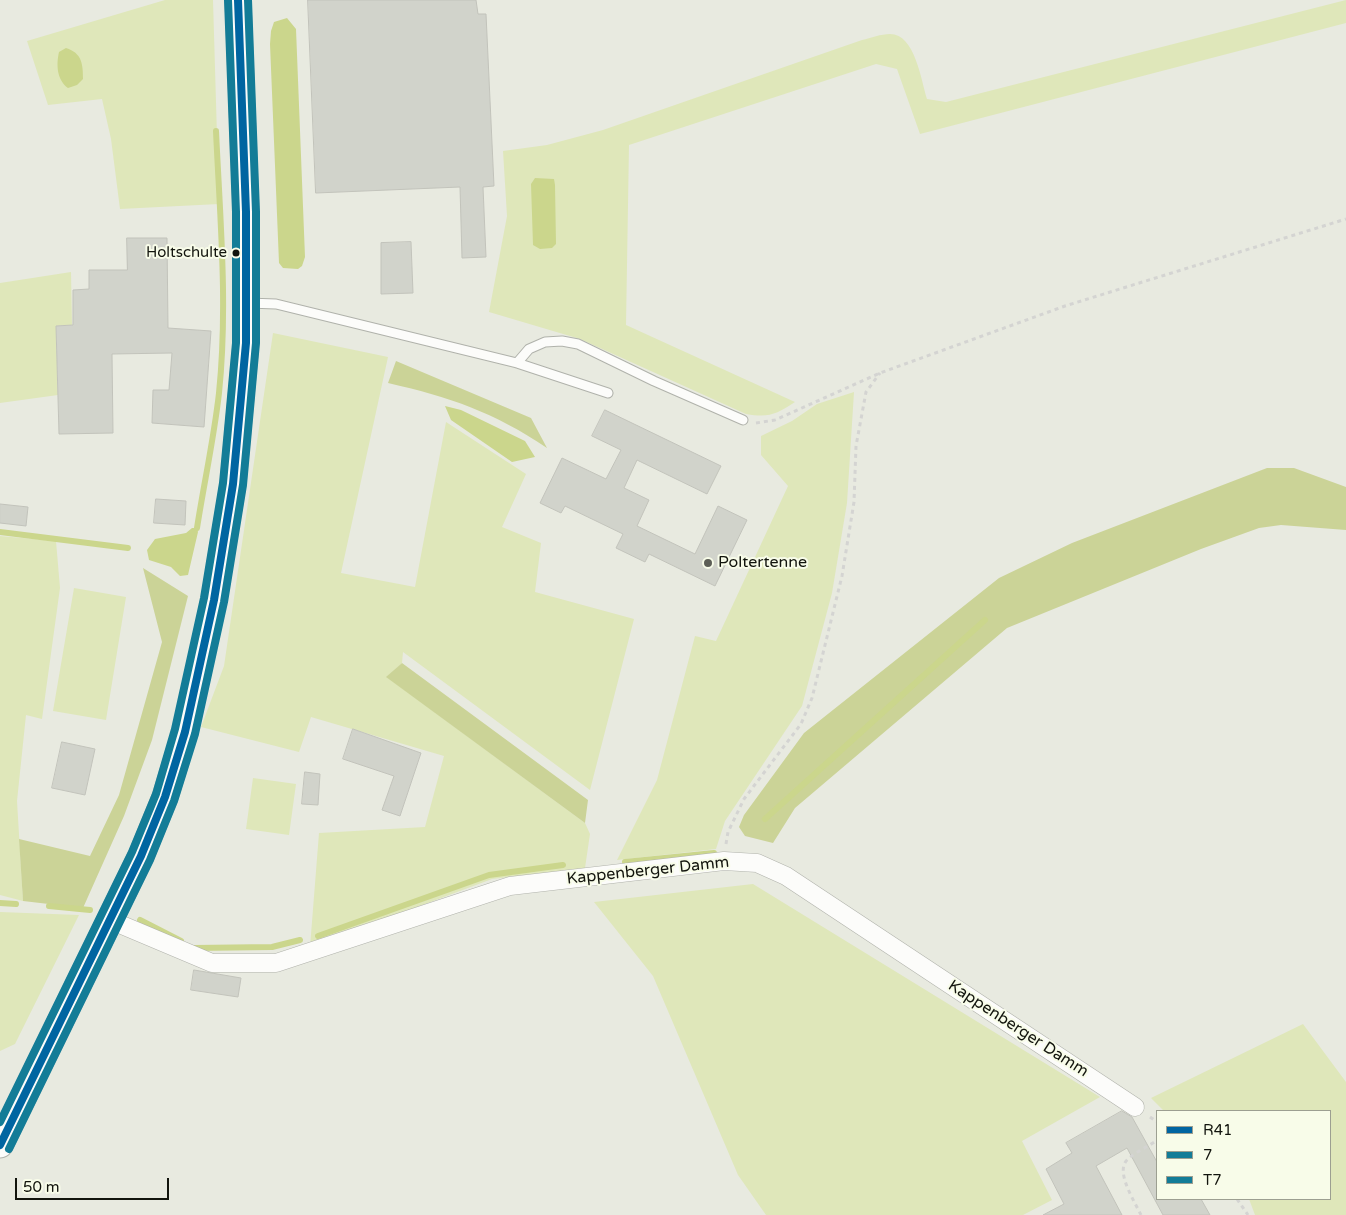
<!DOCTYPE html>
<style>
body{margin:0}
#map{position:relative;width:1346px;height:1215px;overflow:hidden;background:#e8eae0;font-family:"Varela Round",sans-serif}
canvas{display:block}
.legend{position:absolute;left:1156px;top:1110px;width:175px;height:90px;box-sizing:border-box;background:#f8fce9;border:1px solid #9c9f91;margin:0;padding:6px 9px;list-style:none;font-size:15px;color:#12140d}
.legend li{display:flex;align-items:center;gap:10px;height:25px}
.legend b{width:25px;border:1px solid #9c9f91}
.scale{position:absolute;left:15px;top:1178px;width:154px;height:22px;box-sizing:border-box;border:2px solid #12140d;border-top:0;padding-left:6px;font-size:15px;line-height:18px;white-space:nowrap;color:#12140d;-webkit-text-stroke:4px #f8fce9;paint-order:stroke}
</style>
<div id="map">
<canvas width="1346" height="1215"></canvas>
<ul class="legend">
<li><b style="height:6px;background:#0065a1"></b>R41</li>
<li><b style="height:6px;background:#137c97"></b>7</li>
<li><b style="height:6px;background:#137c97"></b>T7</li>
</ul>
<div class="scale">50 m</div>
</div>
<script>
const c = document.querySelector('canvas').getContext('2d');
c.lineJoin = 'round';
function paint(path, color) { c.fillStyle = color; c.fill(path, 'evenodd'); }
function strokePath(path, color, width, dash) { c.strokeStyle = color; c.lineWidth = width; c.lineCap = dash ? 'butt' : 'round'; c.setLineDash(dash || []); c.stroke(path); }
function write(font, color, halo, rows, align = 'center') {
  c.font = font + ' "Varela Round",sans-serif'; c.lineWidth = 4; c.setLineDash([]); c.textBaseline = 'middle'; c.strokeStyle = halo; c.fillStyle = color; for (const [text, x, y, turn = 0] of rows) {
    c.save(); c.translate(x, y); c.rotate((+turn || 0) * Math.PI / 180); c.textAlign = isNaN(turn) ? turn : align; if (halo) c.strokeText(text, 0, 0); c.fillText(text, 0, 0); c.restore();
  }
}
const green = new Path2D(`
 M165 0H213L219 204 120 209 111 139 102 99 48 105 27 41Z
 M1346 0V23L920 134 897 69 876 64 629 145 626 325 795 402C776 414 770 418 746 414L580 339 489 312 507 216 503 151 547 145 603 130 862 40C871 38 881 34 890 34 915 34 921 80 927 99L946 102Z
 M71 272 72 325 56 326 58 395 0 403V283Z
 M273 333 388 357 341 573 415 587 446 422 526 474 502 527 541 543 535 592 634 619 590 790 403 652 402 663 387 677 585 823 590 834 585 868 492 879 310 947 319 833 425 827 444 756 311 717 299 752 201 727 224 666Z
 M854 392 847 503 832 593 802 706 725 821 716 849 617 860 657 780 695 636 716 641 788 486 761 455V436L792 421 817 404Z
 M0 536 56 541 60 588 42 719 26 715 17 801 23 901 0 895Z
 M74 588 126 597 106 720 53 711Z
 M253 778 296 784 289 835 246 829Z
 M753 884 1100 1097 1022 1141 1052 1200 1023 1215H766L738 1175 653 976 594 902Z
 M0 912 79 915 15 1044 0 1051Z
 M1303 1024 1346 1082V1215H1255L1249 1199H1330V1111H1164L1151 1098Z`);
const forest = new Path2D(`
 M396 361 531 418 547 448C494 412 449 397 388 383Z
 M1267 468H1294L1346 487V530L1281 525 1259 528 1201 549 1007 628 795 808 773 843 745 836 739 827 744 815 804 733 999 578 1072 543Z
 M143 568 188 596 152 740 124 816 83 908 23 901 19 839 90 856 119 795 162 642Z
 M402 663 588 800 585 823 386 677Z`);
const water = new Path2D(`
 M287 18 296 29 305 257 302 266 298 269 283 268 279 263 270 44 271 31 274 22Z
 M66 48C82 53 83 64 83 79L77 85 68 88C57 80 56 65 59 52Z
 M535 178 554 179 555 185 556 244 552 248 540 249 533 245 531 184Z
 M445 406 461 410 525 441 535 457 512 462 451 420Z
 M192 528H197L198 532 188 575 180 576 171 567 149 560 147 550 155 539 186 533Z`);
const stream = new Path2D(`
 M197 528C204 483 214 438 219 393 228 306 220 218 216 131
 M0 532 128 548
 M765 819 985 620
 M625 862 714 853
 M0 903 16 904
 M49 906 90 910
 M140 920 181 941
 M318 936 489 875 563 865
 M194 948 272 947 300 940`);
const building = new Path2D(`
 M308 0H476L478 14H486L494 186 483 187 486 257 462 258 460 187 316 193Z
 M127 238H167L168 328 211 331 204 427 152 423 153 390H169L172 353 112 354 113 433 59 434 56 326 73 325V290L89 289V270H127Z
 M411 242 413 293 381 294V243Z
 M605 410 721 466 707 494 637 460 624 488 649 500 637 526 695 554 718 506 747 520 715 586 649 554 645 562 616 548 623 534 565 506 561 513 540 503 562 458 606 479 621 450 592 436Z
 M156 499 186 501 185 525 154 523Z
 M0 504 28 507 26 526 0 523Z
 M353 729 421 753 400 816 382 810 394 776 343 759Z
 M62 742 95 749 85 795 52 788Z
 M305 772 320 774 318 805 302 804Z
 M194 970 241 978 238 997 191 990Z
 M1122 1111 1132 1117 1157 1162V1199H1201L1210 1215H1163L1127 1148 1096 1166 1122 1215H1043L1064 1204 1046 1169 1072 1153 1066 1143Z`);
const path = new Path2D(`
 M756 423 775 420 880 373 1065 306 1346 219
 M726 844 728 832 744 799 801 724 812 698 842 576 854 502 856 446 866 392 880 373
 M1150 1117 1157 1122
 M1237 1199 1248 1215
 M1141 1215C1135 1202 1115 1172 1127 1160 1135 1152 1148 1147 1157 1140`);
const service = new Path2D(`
 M248 303 276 304 517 363 608 393
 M517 363 529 349 545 342 562 341 578 344 654 381 743 420`);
const minor = new Path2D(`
 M110 920 212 963H276L510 886 724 861 757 863 786 876 1135 1107`);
const secondary = new Path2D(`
 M0 1145 141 856 165 797 185 732 214 600 233 484 246 343V212L238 0`);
const bus1 = new Path2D(`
 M0 1145 141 856 165 797 185 732 214 600 233 484 246 343V212L238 0`);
const bus2 = new Path2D(`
 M9 1149 150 860 174 801 195 734 224 602 243 485 256 343V212L248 0`);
const bus3 = new Path2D(`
 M0 1122 132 852 156 794 175 729 204 598 223 483 236 343V212L228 0`);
const markers = [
 [236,253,4.5,"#12140d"],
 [708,563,5,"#5d5f57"]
];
const busNames = [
 ["Holtschulte",227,253]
];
const poiNames = [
 ["Poltertenne",718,563]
];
const streetNames = [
 ["Kappenberger Damm",648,871,-6],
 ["Kappenberger Damm",1018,1029,33]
];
paint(green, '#dfe7ba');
paint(forest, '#cbd397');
paint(water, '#cbd68c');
strokePath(stream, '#cbd68c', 6);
paint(building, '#d1d3cb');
strokePath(building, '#c2c3bb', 1);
strokePath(service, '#b0b2ab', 11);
strokePath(minor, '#b0b2ab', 19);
strokePath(secondary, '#b0b2ab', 27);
strokePath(path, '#d4d4d2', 3, [4, 4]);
strokePath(service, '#fcfcfa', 9);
strokePath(minor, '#fcfcfa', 18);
strokePath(secondary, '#fcfcfa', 25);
strokePath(bus1, '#0065a1', 8);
strokePath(bus2, '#137c97', 8);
strokePath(bus3, '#137c97', 8);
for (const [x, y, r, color] of markers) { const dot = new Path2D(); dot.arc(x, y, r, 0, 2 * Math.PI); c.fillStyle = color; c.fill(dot); strokePath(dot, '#f8fce9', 2); }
write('15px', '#12140d', '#f8fce9', busNames, 'right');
write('16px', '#12140d', '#f8fce9', poiNames, 'left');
write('16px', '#12140d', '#f8fce9', streetNames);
</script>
